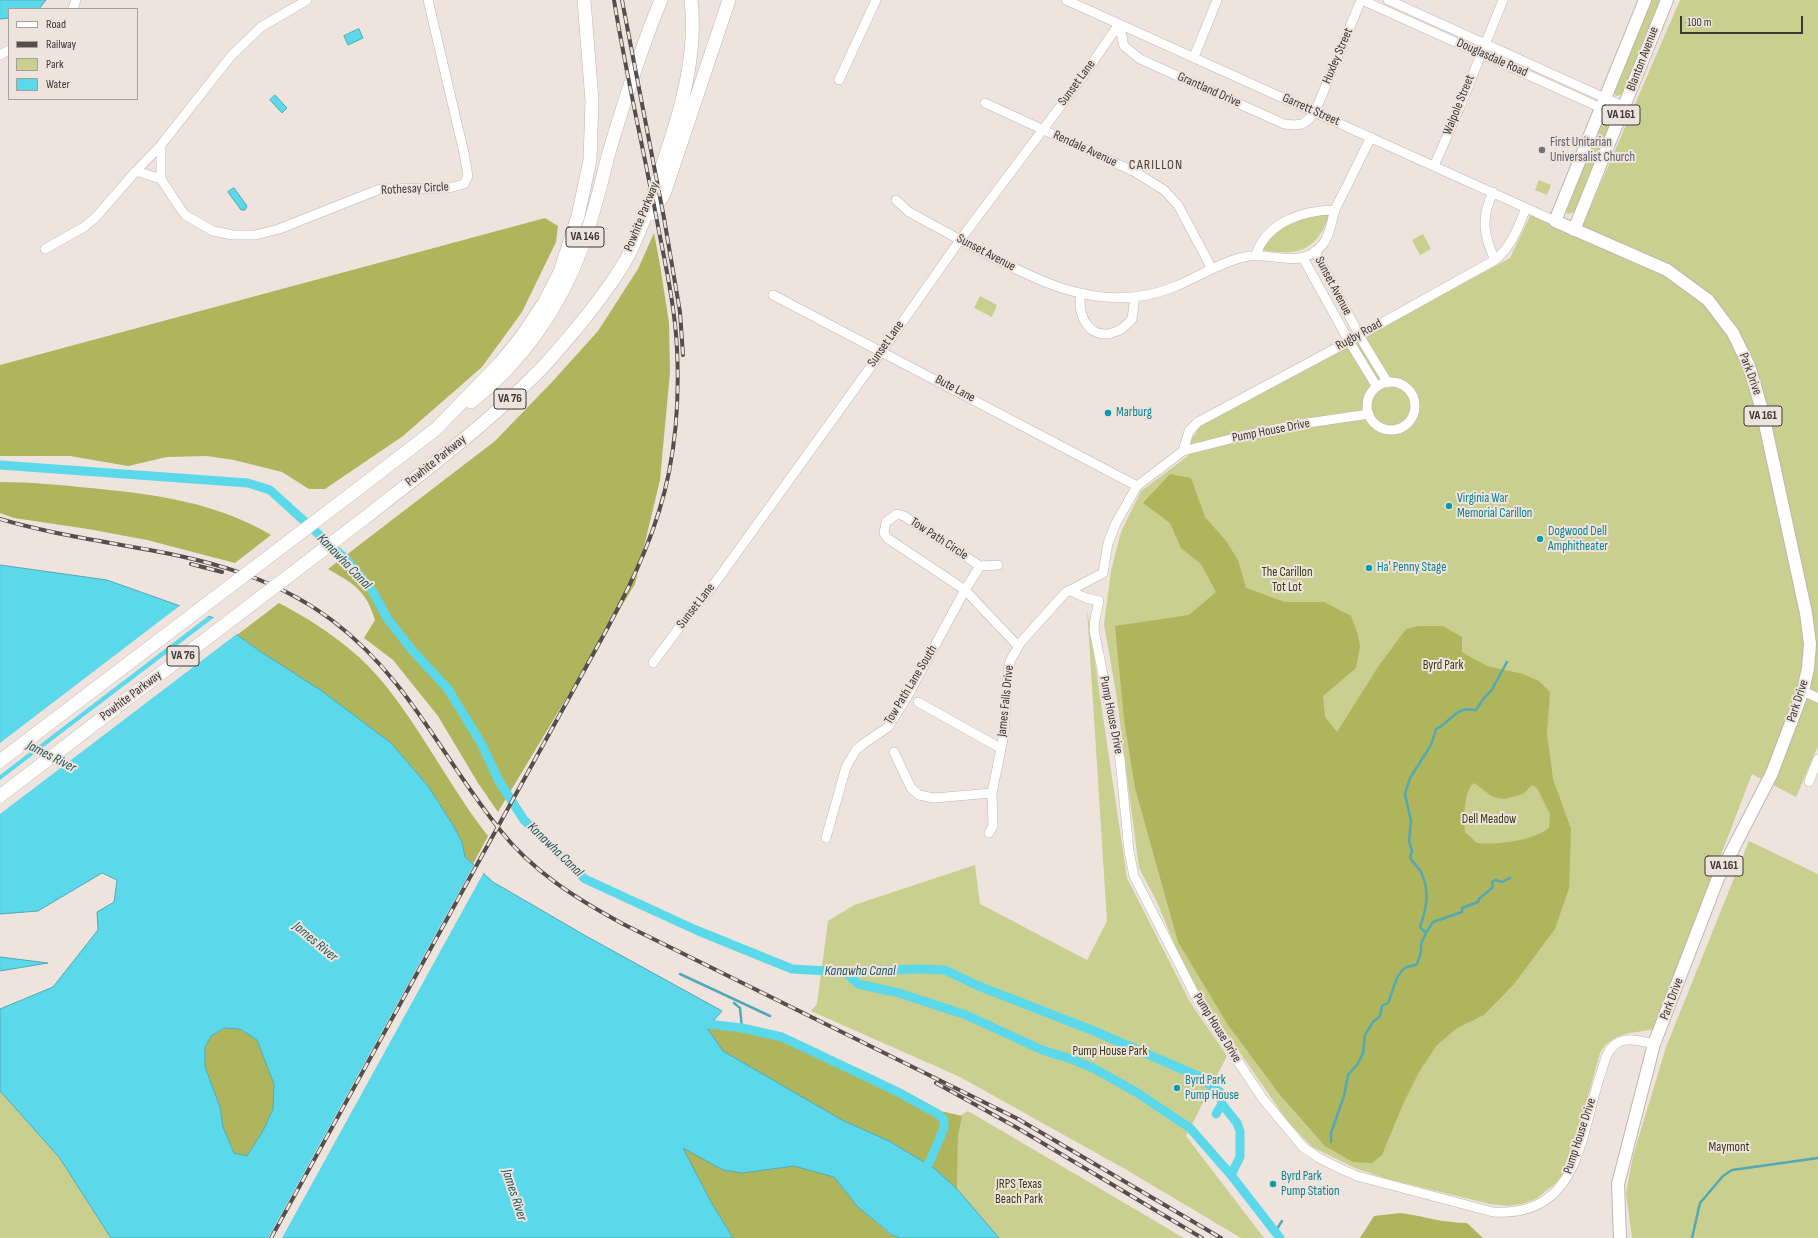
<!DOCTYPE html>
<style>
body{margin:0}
#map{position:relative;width:1818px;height:1238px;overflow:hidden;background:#eee4dd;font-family:"Sofia Sans Condensed",sans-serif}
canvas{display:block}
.legend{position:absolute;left:8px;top:8px;width:130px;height:92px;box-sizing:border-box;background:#eee4dd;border:1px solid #a79f9a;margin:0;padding:5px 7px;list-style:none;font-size:12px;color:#3c3835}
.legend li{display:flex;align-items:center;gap:8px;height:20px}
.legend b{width:20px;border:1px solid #a79f9a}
.scale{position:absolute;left:1680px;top:16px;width:123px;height:18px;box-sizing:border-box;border:2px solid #3c3835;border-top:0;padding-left:5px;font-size:12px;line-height:14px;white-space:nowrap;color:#3c3835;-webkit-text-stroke:3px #eee4dd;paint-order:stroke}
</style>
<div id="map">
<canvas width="1818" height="1238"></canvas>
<ul class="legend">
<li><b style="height:5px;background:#fff"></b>Road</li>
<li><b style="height:5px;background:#544f4c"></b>Railway</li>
<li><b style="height:11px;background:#c8cf8f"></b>Park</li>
<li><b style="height:11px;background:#5bd9ea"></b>Water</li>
</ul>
<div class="scale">100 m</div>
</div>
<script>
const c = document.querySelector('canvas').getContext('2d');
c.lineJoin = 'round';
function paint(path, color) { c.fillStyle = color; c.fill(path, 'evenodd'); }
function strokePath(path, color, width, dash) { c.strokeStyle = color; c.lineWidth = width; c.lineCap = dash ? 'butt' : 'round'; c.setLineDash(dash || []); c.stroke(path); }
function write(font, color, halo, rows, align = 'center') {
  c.font = font + ' "Sofia Sans Condensed",sans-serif'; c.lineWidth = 4; c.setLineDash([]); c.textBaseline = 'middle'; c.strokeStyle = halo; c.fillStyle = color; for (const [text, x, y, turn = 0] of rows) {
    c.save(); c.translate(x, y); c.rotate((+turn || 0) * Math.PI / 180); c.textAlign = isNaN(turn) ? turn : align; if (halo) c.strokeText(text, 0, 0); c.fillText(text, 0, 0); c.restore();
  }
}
const green = new Path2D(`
 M1649 0H1663L1624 94 1616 96 1614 92Z
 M1680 0H1818V746L1796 797 1752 774 1654 1029C1632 1034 1613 1031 1600 1053L1571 1157 1563 1174 1556 1183 1536 1199 1522 1204 1507 1206 1490 1204 1387 1179 1355 1168 1312 1147 1288 1122 1202 998 1176 948 1157 902 1139 868 1116 693 1104 624 1111 571 1121 532 1141 491 1188 456 1191 440 1200 426 1510 258 1531 214 1579 234Z
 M1607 115 1612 120 1575 212 1568 214 1565 210 1603 116Z
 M1539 180 1551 185 1547 195 1535 190Z
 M1330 213C1317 252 1298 256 1261 250L1275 232 1298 218Z
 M1423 234 1431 249 1420 255 1412 240Z
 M980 296 997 305 992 317 974 308Z
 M1087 609 1127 878 1190 1002 1227 1056 1186 1136 1264 1238H1241L1125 1169 960 1077 811 1011 817 1004 828 921 854 905 975 865 980 904 1087 960 1107 921Z
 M1749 841 1818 874V1238H1632L1626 1193 1633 1156 1666 1047Z
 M0 1091 59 1157 111 1238H0Z
 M968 1111 1184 1238H998L957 1189 958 1117Z`);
const forest = new Path2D(`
 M545 218 558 226 556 242 522 312 482 367 403 436 325 489H309L282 472 234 460 207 456 167 457 128 466 70 456H0V365Z
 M654 233 660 265 669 323 670 372 660 480 635 584 498 812 478 783 438 716 393 660 364 638 375 620C366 590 354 584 328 569L495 441 552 382 598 331 638 269Z
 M1170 474 1191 478 1205 517 1226 541 1238 560 1246 588 1285 602H1324L1351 616 1358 635 1360 647 1356 668 1323 696 1325 717 1337 732 1378 667 1406 629 1419 626H1443L1462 637V652L1487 666 1523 674 1539 681 1550 692 1547 734 1553 779 1571 829 1569 888 1555 929 1514 984 1484 1015 1457 1028 1437 1045 1419 1072 1403 1104 1382 1155 1372 1163 1353 1162 1325 1146 1280 1095 1228 1025 1178 942 1135 788 1124 719 1115 626 1189 615 1216 592 1201 564 1181 548 1170 523 1143 503ZM1474 783 1493 797 1504 799 1523 794 1532 785 1537 788 1550 814 1549 828C1532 841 1498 845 1477 843L1465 832C1464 819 1463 791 1474 783Z
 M0 482C30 482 60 485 91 488 153 494 216 502 271 535L235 563 147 540 88 529 14 518 0 513Z
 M279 603C317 623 353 647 381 680 421 728 449 786 488 836L473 864 465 857 462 842 453 825 428 786 391 743 237 635Z
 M691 1021 753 1029 786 1038 883 1084 928 1108 962 1116 958 1135 957 1189 933 1181 735 1067Z
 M225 1028 240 1029 257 1040 274 1084 273 1109 263 1131 247 1156 234 1153 223 1127 220 1107 205 1067V1047L211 1036Z
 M682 1147 723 1170 742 1173 794 1166 834 1177 858 1207 891 1235 900 1238H733L711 1202Z
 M1400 1213C1423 1216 1444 1223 1467 1223L1483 1238H1360L1374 1216Z`);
const water = new Path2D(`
 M0 0H46L39 9H9V18L0 19Z
 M359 29 363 38 348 45 344 36Z
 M275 95 287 108 282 113 270 100Z
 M234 188 247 206 245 210H241L228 192Z
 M0 565 107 580 214 618 258 650 322 691 391 743 428 786 453 825 462 842 465 857 493 882 586 936 722 1011 707 1028 723 1051 842 1120 889 1141 934 1168 957 1189 999 1238H900L892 1235 858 1207 834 1177 794 1166 742 1173 723 1170 683 1148 711 1202 733 1238H111L59 1157 0 1091V1009L53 987 98 930 97 912 114 902 117 880 102 873 38 911 0 914ZM225 1028 240 1029 257 1040 274 1084 273 1109 263 1131 247 1156 234 1153 223 1127 220 1107 205 1067V1047L211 1036Z
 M0 957 48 963 0 971Z`);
const pier = new Path2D(`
 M182 604 211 614 0 775V743Z
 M216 616 238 633 0 814V780Z
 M475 863 484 872 282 1238H268Z`);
const stream = new Path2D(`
 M1426 933 1433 922 1462 912V908L1478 902 1479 899 1493 887 1492 882 1495 880 1502 882 1510 878
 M680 974 770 1016
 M734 1003 740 1008 742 1028
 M1331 1142V1133L1344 1096 1348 1075 1357 1065 1363 1053 1365 1035 1373 1022 1380 1016 1382 1006 1388 1003C1393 992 1395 975 1405 968 1409 965 1413 967 1417 964L1421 952V944L1426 933 1420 927C1427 908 1430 891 1421 872 1418 866 1412 863 1410 857L1412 851 1409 841 1411 821 1405 794 1410 778 1431 745 1436 729C1446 725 1453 713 1463 710 1467 709 1472 710 1476 710L1484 698 1491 691 1507 662
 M1275 1232 1282 1221
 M1692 1238 1700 1203 1723 1176 1732 1170 1818 1158`);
const canal = new Path2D(`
 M0 465 248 483 270 490 347 560 373 592 387 618 412 650 448 689 481 743 499 781 524 820 585 879 696 930 792 969 845 972 916 969 945 970 976 985 1094 1031 1198 1076 1220 1092 1222 1104 1237 1123 1240 1131V1157L1231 1175 1280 1238
 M845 972 858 984 899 993 966 1015 1042 1050 1071 1059 1093 1068 1136 1092 1190 1128 1231 1175
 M699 1023 742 1028 782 1037 896 1091 938 1114 944 1120V1128L924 1175
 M1216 1114 1222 1104`);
const minor = new Path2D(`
 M1066 0 1555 221
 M1362 0 1621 117
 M1388 0 1625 107
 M73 9 76 0
 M1119 24 1124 46 1140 59 1284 124 1294 125 1302 124 1309 119 1315 112 1361 0
 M0 55 9 50
 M1194 57 1217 0
 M839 80 876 0
 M985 103 1135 172 1164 190 1178 205 1212 269
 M161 145V179L180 208 185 215 213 231 233 235H255L279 229 380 189 449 188 464 184 468 176 464 153 428 0
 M1434 166 1459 109 1503 0
 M136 171 161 179
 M1493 192C1481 218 1483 234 1495 260
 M896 200 909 212C933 225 958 239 983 252 1035 280 1091 308 1151 294 1185 287 1212 264 1244 257 1271 250 1300 272 1323 244 1331 234 1331 221 1335 210 1338 202 1343 194 1347 186 1355 169 1363 153 1371 137
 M45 249 84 227 96 217 136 171 161 145 231 56 261 27 307 0
 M1315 251 1363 342 1388 383
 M1256 255C1266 222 1304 210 1335 210
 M1303 258 1349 341 1377 387
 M1081 293C1076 316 1091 343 1117 331 1123 329 1128 323 1132 319L1135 297
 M773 295 1137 486
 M1367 406a24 24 0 1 1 48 0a24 24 0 1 1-48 0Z
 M1183 451 1189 431 1198 422 1344 344 1495 260C1512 246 1518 228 1526 208
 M980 566 998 565
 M1069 590 1086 598 1099 601 1095 619 1094 630 1120 759 1129 851 1134 876 1199 1003 1263 1099 1303 1147 1319 1158 1341 1169 1357 1176 1493 1212C1582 1218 1580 1131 1602 1070 1605 1059 1608 1048 1619 1042 1630 1037 1643 1042 1654 1044
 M653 663 687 617 712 587 882 351 960 240 1084 75 1119 24
 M1803 691 1818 698
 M918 702 1000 748
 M894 752 911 788 919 795 934 798 992 793
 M1809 782 1818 759
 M989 833 993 826 992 793 1004 734 1008 672 1010 661 1021 642 1065 593 1103 573 1108 543 1116 523 1137 486 1183 451 1242 436 1301 424 1369 414
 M826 838 846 767 856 750 863 744 888 727 907 697 965 590 980 566 904 516 897 514 886 522 884 533 887 538 965 590 1018 646`);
const major = new Path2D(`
 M1574 230 1667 0
 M1620 1238 1618 1184 1654 1044 1718 878 1772 773 1803 691 1808 668 1810 644 1806 613 1762 410 1749 366 1733 333 1708 300 1667 270 1555 221 1645 0`);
const highway = new Path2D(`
 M652 214 664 194 729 0
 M471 402C521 363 560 308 582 247 594 215 601 182 610 149 625 99 641 48 661 0
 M350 495 436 429 500 363 522 336 544 303 560 272 578 216 590 160 592 101 584 0
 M366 517C423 472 482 428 533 377 550 361 565 342 580 324 597 303 615 280 628 256 645 222 656 186 667 151 683 103 697 51 691 0`);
const rail = new Path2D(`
 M622 0 664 218 680 312 683 355
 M0 519C114 553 232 545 333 621 409 679 442 758 500 830 533 872 577 899 623 924L1018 1119 1221 1238
 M191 564 222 572
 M936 1083 1014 1126 1202 1238
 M271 1238 607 629C634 579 658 528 669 472 677 432 679 390 677 349 675 306 665 263 657 221 643 147 626 74 614 0`);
const highwayBridge = new Path2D(`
 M0 761 350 495
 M0 796 366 517`);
const markers = [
 [1542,150,4,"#6b7280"],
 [1108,413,4,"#0f9aa8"],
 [1449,506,4,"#0f9aa8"],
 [1540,539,4,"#0f9aa8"],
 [1369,568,4,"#0f9aa8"],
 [1177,1088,4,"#0f9aa8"],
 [1273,1184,4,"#0f9aa8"]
];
const shields = [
 [1621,115,38],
 [585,237,38],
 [510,399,32],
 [1763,416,38],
 [183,656,32],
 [1724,866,38]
];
const shieldNames = [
 ["VA 161",1621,115],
 ["VA 146",585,237],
 ["VA 76",510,399],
 ["VA 161",1763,416],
 ["VA 76",183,656],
 ["VA 161",1724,866]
];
const streetNames = [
 ["Huxley Street",1338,56,-67],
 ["Douglasdale Road",1492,58,24],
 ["Blanton Avenue",1643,59,-69],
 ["Sunset Lane",1077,83,-54],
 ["Grantland Drive",1209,90,24],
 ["Walpole Street",1459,105,-68],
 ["Garrett Street",1311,110,24],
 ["Rendale Avenue",1085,149,25],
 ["Rothesay Circle",415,189,-3],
 ["Powhite Parkway",642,217,-68],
 ["Sunset Avenue",986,253,28],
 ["Sunset Avenue",1333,286,62],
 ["Rugby Road",1359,335,-29],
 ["Sunset Lane",886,344,-55],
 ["Park Drive",1750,374,70],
 ["Bute Lane",955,389,28],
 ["Pump House Drive",1271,431,-11],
 ["Powhite Parkway",436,461,-39],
 ["Tow Path Circle",939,539,33],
 ["Sunset Lane",696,606,-52],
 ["Tow Path Lane South",911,685,-59],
 ["Powhite Parkway",131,696,-37],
 ["James Falls Drive",1006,701,-84],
 ["Park Drive",1798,701,-72],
 ["Pump House Drive",1111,715,79],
 ["Park Drive",1672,999,-69],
 ["Pump House Drive",1217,1028,58],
 ["Pump House Drive",1580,1136,-72]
];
const worshipNames = [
 ["First Unitarian",1550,143],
 ["Universalist Church",1550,158]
];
const cultureNames = [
 ["Marburg",1116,413],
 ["Virginia War",1457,499],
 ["Memorial Carillon",1457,514],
 ["Dogwood Dell",1548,532],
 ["Amphitheater",1548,547],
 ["Ha' Penny Stage",1377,568],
 ["Byrd Park",1185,1081],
 ["Pump House",1185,1096],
 ["Byrd Park",1281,1177],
 ["Pump Station",1281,1192]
];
const parkNames = [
 ["The Carillon",1287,573],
 ["Tot Lot",1287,588],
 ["Byrd Park",1443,666],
 ["Dell Meadow",1489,820],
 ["Pump House Park",1110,1052],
 ["Maymont",1729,1148],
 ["JRPS Texas",1019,1185],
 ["Beach Park",1019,1200]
];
const neighbourhoodNames = [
 ["CARILLON",1156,165]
];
const waterNames = [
 ["Kanawha Canal",344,562,46],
 ["James River",51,757,27],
 ["Kanawha Canal",555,850,44],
 ["James River",315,942,40],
 ["Kanawha Canal",860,971],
 ["James River",514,1195,72]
];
paint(green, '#c8cf8f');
paint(forest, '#aeb55d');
paint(water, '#5bd9ea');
strokePath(water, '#52a9b4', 1);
paint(pier, '#eee4dd');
strokePath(stream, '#52a9b4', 2.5);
strokePath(canal, '#5bd9ea', 9);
strokePath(minor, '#bfb5ae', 10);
strokePath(major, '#bfb5ae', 14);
strokePath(highway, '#bfb5ae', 14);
strokePath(minor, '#fff', 9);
strokePath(major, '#fff', 12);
strokePath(highway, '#fff', 13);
strokePath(rail, '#544f4c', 4);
strokePath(rail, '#eee4dd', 2.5, [8]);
strokePath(highwayBridge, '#bfb5ae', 14, []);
strokePath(highwayBridge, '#fff', 13);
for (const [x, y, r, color] of markers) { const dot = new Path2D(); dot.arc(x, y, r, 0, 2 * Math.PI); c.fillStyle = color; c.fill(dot); strokePath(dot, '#eee4dd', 1.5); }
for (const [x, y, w] of shields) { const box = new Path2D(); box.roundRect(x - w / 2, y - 10, w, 20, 3); c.fillStyle = '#eee4dd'; c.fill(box); strokePath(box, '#3c3835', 1); }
write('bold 12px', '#3c3835', null, shieldNames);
write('13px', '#3c3835', '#eee4dd', streetNames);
write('13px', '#5b616d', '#eee4dd', worshipNames, 'left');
write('13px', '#0d838f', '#eee4dd', cultureNames, 'left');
write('13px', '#383b15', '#eee4dd', parkNames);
c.letterSpacing = '1px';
write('14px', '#49413b', '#eee4dd', neighbourhoodNames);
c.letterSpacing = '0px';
write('italic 14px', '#245961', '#eee4dd', waterNames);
</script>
